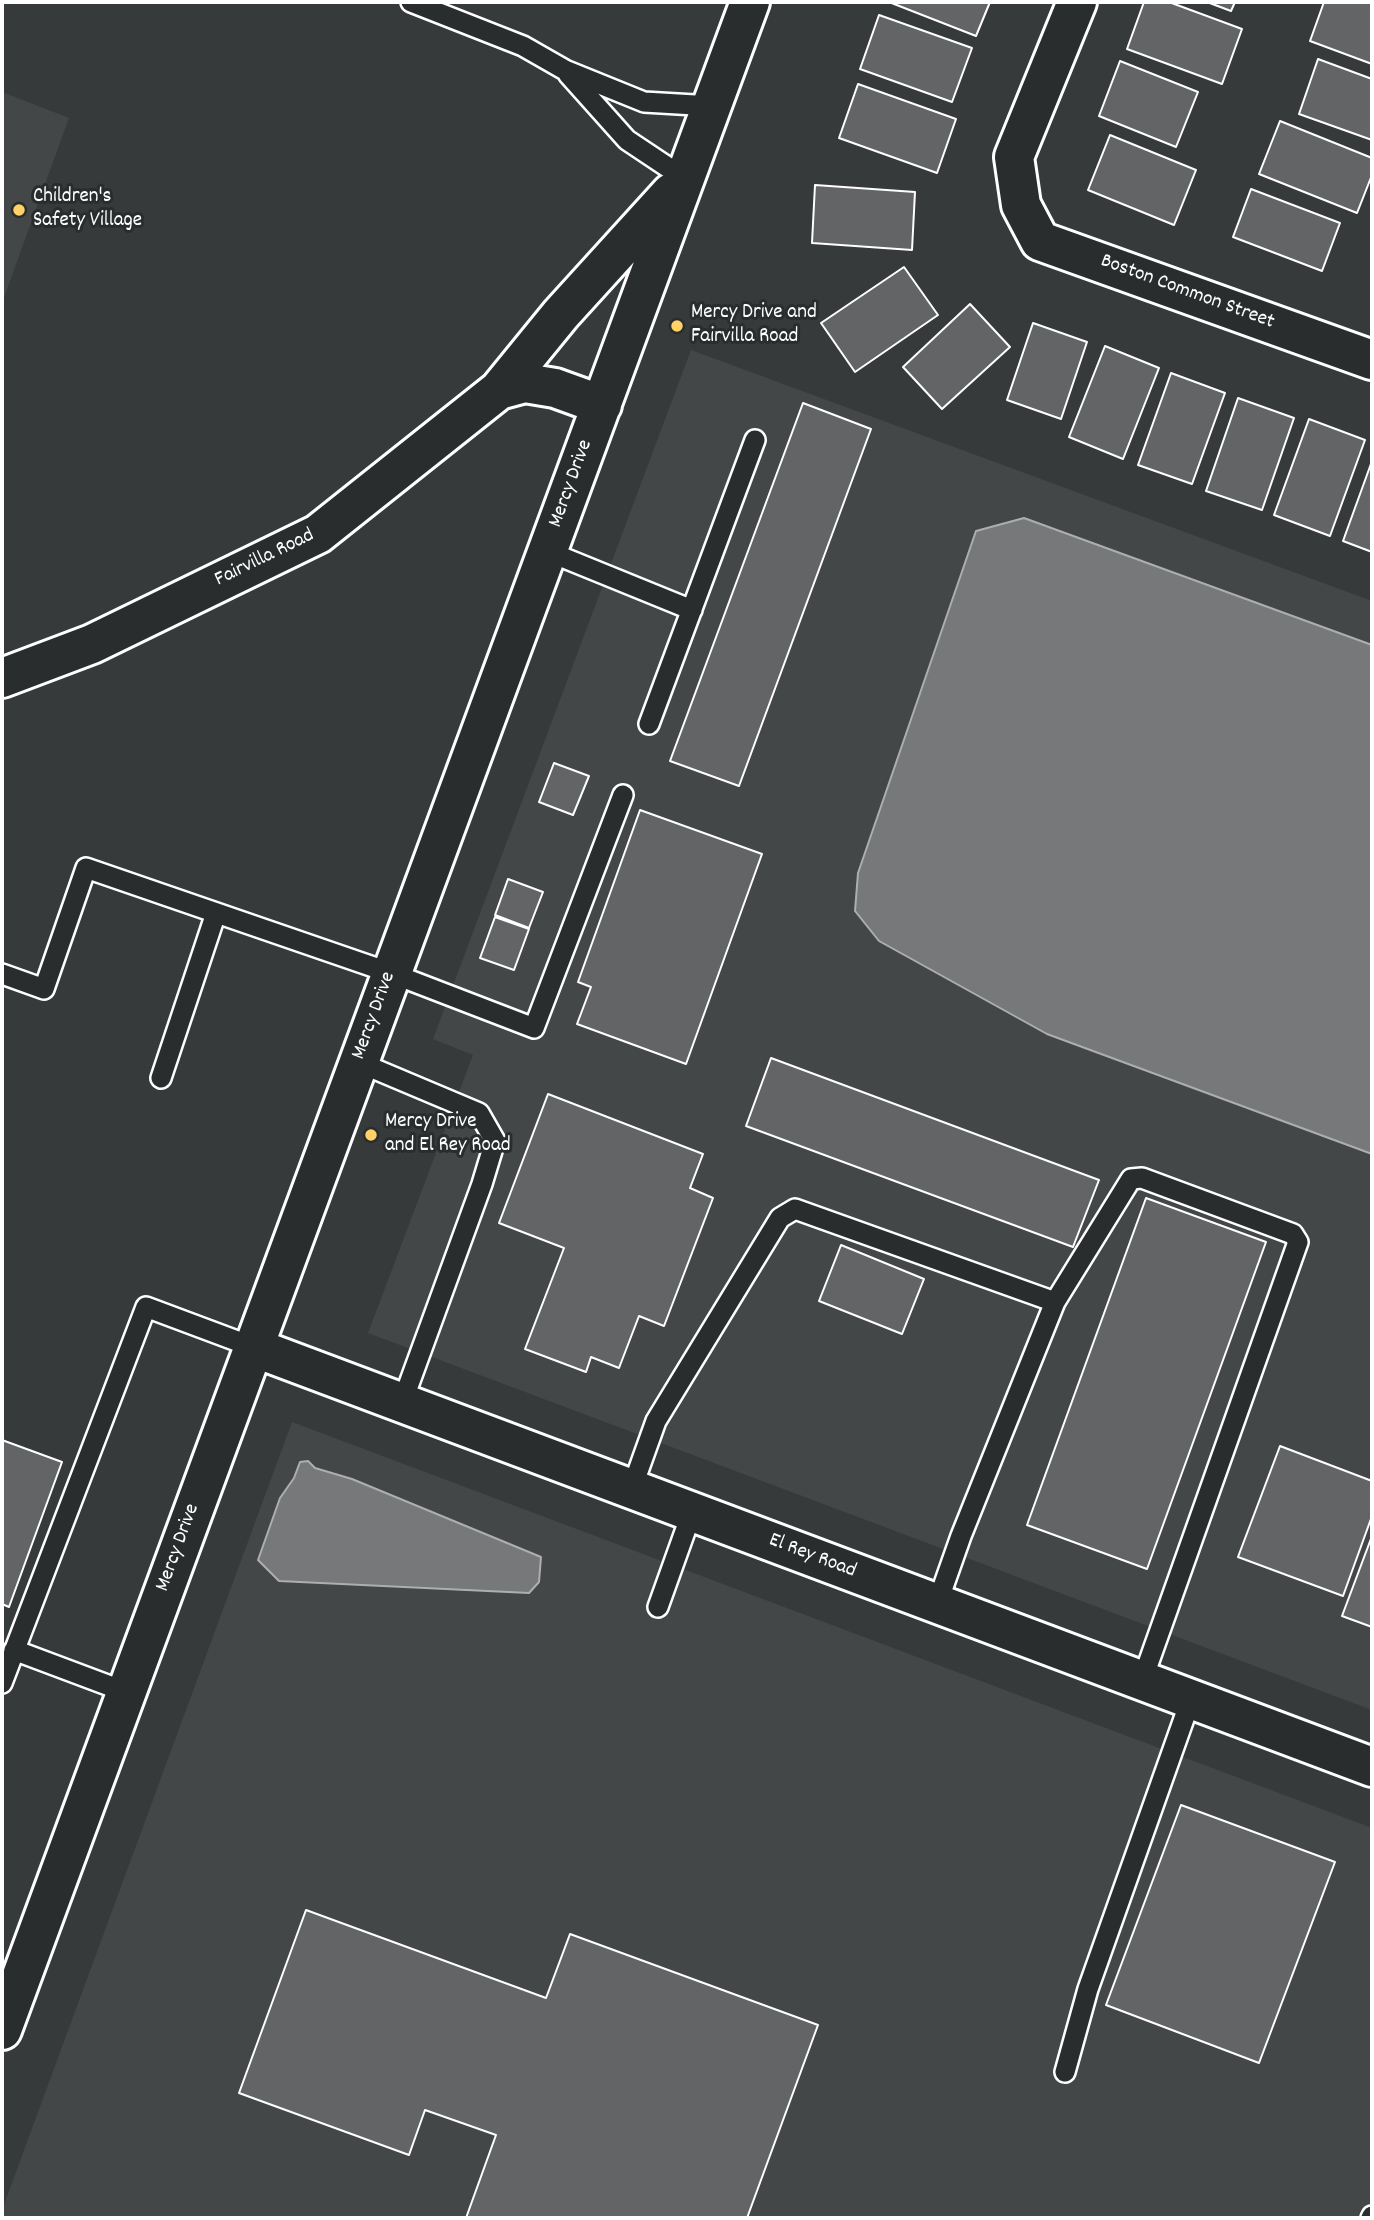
<!DOCTYPE html>
<style>
body{margin:0}
#map{position:relative;width:1374px;height:2220px;overflow:hidden;background:#373a3b;font-family:Dekko,sans-serif}
canvas{display:block}
.frame{position:absolute;inset:0;border:4px solid #fff;pointer-events:none}
</style>
<div id="map">
<canvas width="1374" height="2220"></canvas>
<div class="frame"></div>
</div>
<script>
const c = document.querySelector('canvas').getContext('2d');
c.lineJoin = 'round';
function paint(path, color) { c.fillStyle = color; c.fill(path, 'evenodd'); }
function strokePath(path, color, width, dash) { c.strokeStyle = color; c.lineWidth = width; c.lineCap = dash ? 'butt' : 'round'; c.setLineDash(dash || []); c.stroke(path); }
function write(font, color, halo, rows, align = 'center') {
  c.font = font + ' Dekko,sans-serif'; c.lineWidth = 6; c.setLineDash([]); c.textBaseline = 'middle'; c.strokeStyle = halo; c.fillStyle = color; for (const [text, x, y, turn = 0] of rows) {
    c.save(); c.translate(x, y); c.rotate((+turn || 0) * Math.PI / 180); c.textAlign = isNaN(turn) ? turn : align; if (halo) c.strokeText(text, 0, 0); c.fillText(text, 0, 0); c.restore();
  }
}
const built = new Path2D(`
 M2 92 69 118 2 303Z
 M691 350 1372 601V1710L368 1333 473 1055 433 1039Z
 M292 1422 1372 1828V2218H2V2210Z`);
const water = new Path2D(`
 M1024 518 1372 645V1154L1047 1034 879 941 855 911 858 873 976 531Z
 M308 1461 315 1468 352 1479 541 1557 539 1582 529 1593 279 1581 258 1560 280 1498 294 1478 300 1462Z`);
const building = new Path2D(`
 M889 2H990L976 36Z
 M1144 2H1169L1242 29 1222 84 1127 49Z
 M1207 2H1235L1231 11Z
 M1324 2H1372V64L1310 41Z
 M879 15 972 48 952 102 860 69Z
 M1318 59 1372 79V140L1299 114Z
 M1120 61 1198 92 1176 147 1099 116Z
 M858 84 956 119 937 173 839 138Z
 M1280 121 1372 158V175L1357 213 1259 174Z
 M1110 135 1196 170 1174 225 1088 190Z
 M815 185 915 192 912 250 812 243Z
 M1251 189 1340 223 1322 271 1233 237Z
 M904 267 938 315 855 372 821 323Z
 M970 304 1010 347 942 409 903 367Z
 M1033 323 1087 342 1061 419 1007 400Z
 M1105 346 1159 368 1123 459 1069 437Z
 M1171 373 1225 393 1192 484 1138 465Z
 M1238 398 1294 418 1262 510 1206 491Z
 M803 403 871 429 739 786 670 761Z
 M1309 419 1365 440 1330 536 1274 515Z
 M1372 461V552L1343 541Z
 M554 763 589 776 573 815 539 802Z
 M640 810 762 854 686 1064 577 1024 591 987 578 982Z
 M508 879 543 892 529 928 495 915Z
 M495 917 529 929 514 970 480 958Z
 M771 1058 1099 1180 1073 1247 746 1126Z
 M548 1094 703 1154 690 1188 713 1198 664 1326 639 1316 619 1368 591 1357 586 1372 525 1349 564 1248 499 1223Z
 M1146 1198 1266 1242 1147 1569 1027 1525Z
 M841 1245 924 1279 902 1334 819 1301Z
 M2 1440 62 1462 9 1607 2 1604Z
 M1280 1446 1372 1481V1516L1343 1596 1238 1557Z
 M1372 1536V1627L1342 1616Z
 M1181 1805 1335 1862 1259 2063 1106 2005Z
 M306 1910 546 1998 570 1934 818 2025 747 2218H466L496 2135 425 2110 409 2155 239 2093Z`);
const lane = new Path2D(`
 M411 2 523 46 565 70 644 102 712 106
 M568 74 627 140 684 178
 M547 551 692 610
 M649 724 755 440
 M2 974 44 989 86 868 391 973 534 1028 623 795
 M358 1062 479 1113 495 1141 482 1184 402 1403
 M161 1078 216 913
 M632 1488 656 1421 780 1218 795 1209 1055 1302
 M937 1604 961 1536 1055 1302 1131 1179 1142 1178 1293 1234 1298 1242 1142 1681
 M658 1607 692 1512
 M14 1650 126 1692
 M2 1683 146 1307 253 1347
 M1065 2072 1088 1989 1191 1699
 M1371 2218 1372 2216`);
const street = new Path2D(`
 M1077 2 1014 157 1021 205 1040 241 1372 360
 M253 1347 1372 1767`);
const secondary = new Path2D(`
 M499 390 525 383 555 388 602 405
 M2 678 92 644 318 534 499 390 561 314 671 193
 M2 2030 750 2`);
const markers = [
 [19,210,7,"#ffd166"],
 [677,326,7,"#ffd166"],
 [371,1135,7,"#ffd166"]
];
const poiNames = [
 ["Children's",33,198],
 ["Safety Village",33,222],
 ["Mercy Drive and",691,314],
 ["Fairvilla Road",691,338],
 ["Mercy Drive",385,1123],
 ["and El Rey Road",385,1147]
];
const streetNames = [
 ["Boston Common Street",1187,293,20],
 ["Mercy Drive",572,484,-70],
 ["Fairvilla Road",265,559,-26],
 ["Mercy Drive",375,1016,-70],
 ["Mercy Drive",179,1548,-70],
 ["El Rey Road",812,1557,21]
];
paint(built, '#444748');
paint(water, '#767879');
strokePath(water, '#adaeaf', 2);
paint(building, '#636465');
strokePath(building, '#fff', 2);
strokePath(lane, '#fff', 24);
strokePath(street, '#fff', 44);
strokePath(secondary, '#fff', 44);
strokePath(lane, '#2a2d2e', 19);
strokePath(street, '#2a2d2e', 38);
strokePath(secondary, '#2a2d2e', 38);
for (const [x, y, r, color] of markers) { const dot = new Path2D(); dot.arc(x, y, r, 0, 2 * Math.PI); c.fillStyle = color; c.fill(dot); strokePath(dot, '#2a2d2e', 2.5); }
write('21px', '#fff', '#2a2d2e', poiNames, 'left');
write('21px', '#fff', '#2a2d2e', streetNames);
</script>
